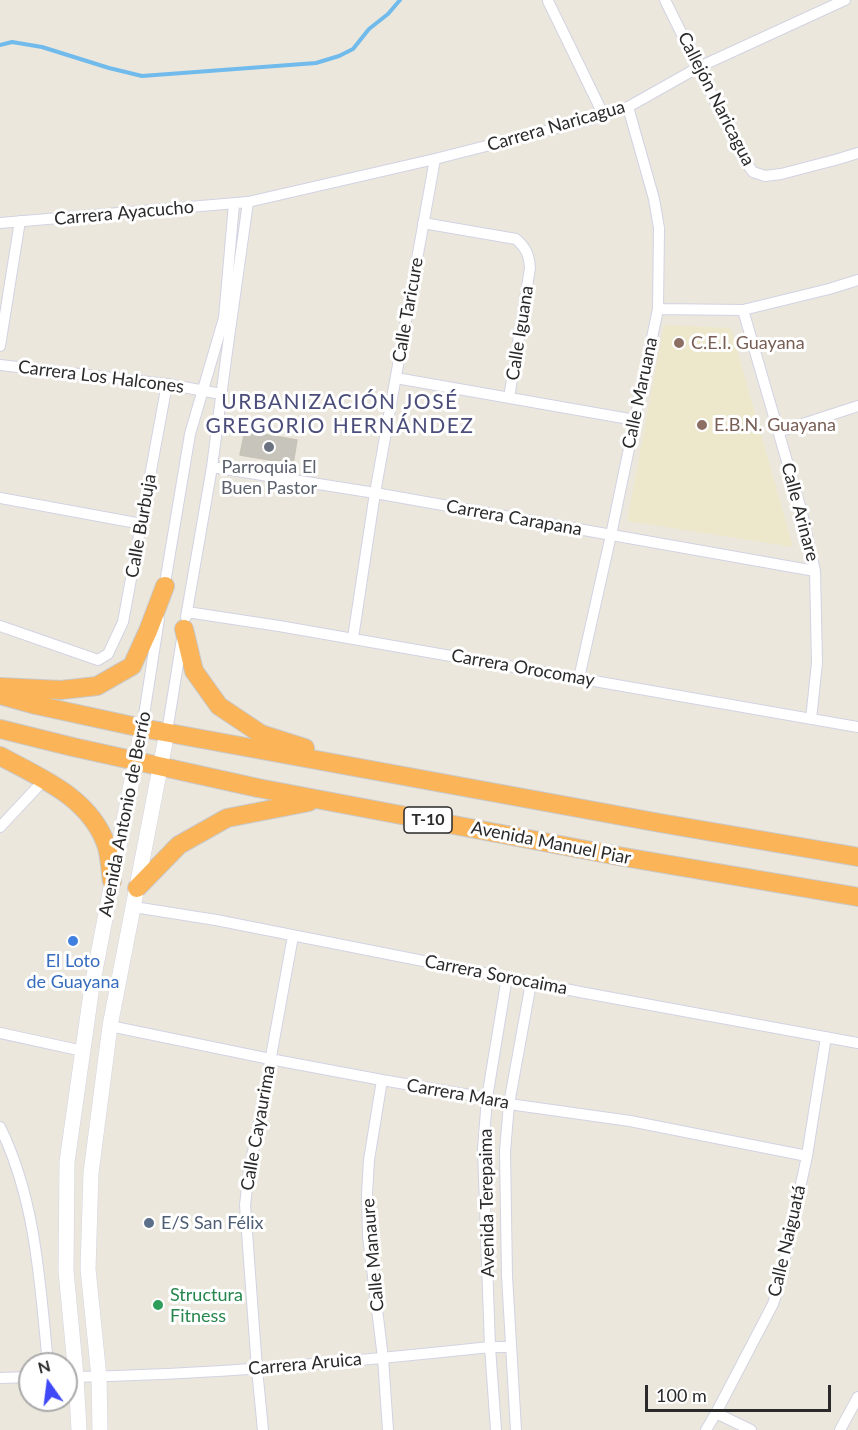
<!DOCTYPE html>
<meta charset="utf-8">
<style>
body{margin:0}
#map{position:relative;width:858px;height:1430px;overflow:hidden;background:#ece7dc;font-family:Lato,sans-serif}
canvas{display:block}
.north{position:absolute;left:18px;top:1352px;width:60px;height:60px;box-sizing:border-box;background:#fff;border:2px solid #aaa;border-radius:50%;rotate:346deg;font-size:16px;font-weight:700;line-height:24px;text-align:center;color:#2a2a2a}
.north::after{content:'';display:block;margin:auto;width:21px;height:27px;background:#3f49f7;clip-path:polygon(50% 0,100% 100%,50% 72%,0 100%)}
.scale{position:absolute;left:645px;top:1385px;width:186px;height:27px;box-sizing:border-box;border:3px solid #2a2a2a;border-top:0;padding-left:8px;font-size:18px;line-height:21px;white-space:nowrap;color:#2a2a2a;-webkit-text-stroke:4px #fff;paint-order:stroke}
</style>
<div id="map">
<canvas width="858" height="1430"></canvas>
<div class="north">N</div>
<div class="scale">100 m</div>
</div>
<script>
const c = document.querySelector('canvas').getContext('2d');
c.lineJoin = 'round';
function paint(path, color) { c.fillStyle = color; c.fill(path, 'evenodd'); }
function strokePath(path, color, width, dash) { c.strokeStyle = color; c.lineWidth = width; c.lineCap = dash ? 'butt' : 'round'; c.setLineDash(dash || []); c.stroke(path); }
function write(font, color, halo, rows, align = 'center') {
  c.font = font + ' Lato,sans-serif'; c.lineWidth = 6; c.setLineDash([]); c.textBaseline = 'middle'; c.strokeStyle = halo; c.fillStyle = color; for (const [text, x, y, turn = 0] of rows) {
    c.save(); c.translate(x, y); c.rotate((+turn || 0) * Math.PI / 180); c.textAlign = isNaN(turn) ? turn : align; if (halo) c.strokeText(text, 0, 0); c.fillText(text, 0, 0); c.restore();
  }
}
const education = new Path2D(`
 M664 325 731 328 793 547 627 521Z`);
const stream = new Path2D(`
 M0 45 12 42 42 47 109 68 142 76 316 63 339 56 353 49 369 29 388 14 400 0`);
const building = new Path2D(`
 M245 431 297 440 293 464 240 455Z`);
const street = new Path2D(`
 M665 0 744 160 753 172 765 176 781 174 835 160 858 153
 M548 1 604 116
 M0 223 248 202 435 159 604 116 628 107 699 67 845 0
 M423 223 516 239C526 248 529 254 530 268L509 398
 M658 309 743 310 829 289 858 280
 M743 310 802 513 815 571 817 663 811 719
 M0 346 20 221
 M0 365 167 384 221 394
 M396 378 635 420
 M778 432 858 406
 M212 467 375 493 815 571
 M0 498 142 524
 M164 589 190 434 224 318 234 204
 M187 612 279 626 858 727
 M186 617 212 467 226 359 248 202
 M0 626 98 660 108 654 123 622 167 384
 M353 638 375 493 435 159
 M579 678 611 535 658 309 659 228 654 199 628 107
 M142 728 159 619
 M167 732 182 639
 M0 827 44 780
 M134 907 216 920 580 992 858 1043
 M110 1026 270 1059 382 1080 487 1098 509 1104 630 1121 807 1156
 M0 1033 83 1051
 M382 1080 369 1160 367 1194 368 1236 383 1358 388 1430
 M0 1127C36 1200 40 1284 48 1364
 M66 1377C208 1375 349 1362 490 1347H511
 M0 1378 30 1377
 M716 1413 751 1430
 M263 1430 257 1369 245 1205 249 1170 257 1133 293 936
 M496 1430 490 1347 483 1149 487 1098 507 977
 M516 1430 507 1276 505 1151 509 1104 531 983
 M706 1430 716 1413 773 1304 779 1286 807 1156 826 1037
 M840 1430 858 1397`);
const secondary = new Path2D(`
 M79 1430 76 1376 66 1271 67 1162 92 986 142 728
 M100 1430 99 1377 88 1269 91 1173 110 1026 167 732`);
const highway = new Path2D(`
 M184 629 194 671 219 706 261 734 305 748
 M0 687 61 690 97 686 132 666 148 631 165 586
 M0 695 36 705 142 728 660 823 858 857
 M0 729 73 747 258 788 618 856 858 897
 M0 756C41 778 89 797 106 844 110 855 110 869 112 881
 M137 888 179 845 227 818 309 802`);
const markers = [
 [679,343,6,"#8d6e63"],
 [702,425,6,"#8d6e63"],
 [269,447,6,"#6b7280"],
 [73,941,6,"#3f7fe0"],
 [149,1223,6,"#5c6f8a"],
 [158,1305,6,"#2e9e5b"]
];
const shields = [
 [428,820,48]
];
const shieldNames = [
 ["T-10",428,820]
];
const streetNames = [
 ["Callejón Naricagua",716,99,63],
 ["Carrera Naricagua",556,126,-16],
 ["Carrera Ayacucho",124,213,-5],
 ["Calle Taricure",408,310,-80],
 ["Calle Iguana",520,333,-81],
 ["Carrera Los Halcones",101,377,7],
 ["Calle Maruana",640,393,-78],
 ["Calle Arinare",800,512,75],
 ["Carrera Carapana",514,518,10],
 ["Calle Burbuja",141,526,-80],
 ["Carrera Orocomay",523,668,10],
 ["Avenida Antonio de Berrío",125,814,-79],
 ["Avenida Manuel Piar",551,843,11],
 ["Carrera Sorocaima",496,975,11],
 ["Carrera Mara",458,1094,10],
 ["Calle Cayaurima",258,1128,-80],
 ["Avenida Terepaima",487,1203,-91],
 ["Calle Naiguatá",787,1241,-77],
 ["Calle Manaure",373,1255,-95],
 ["Carrera Aruica",305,1364,-5]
];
const educationNames = [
 ["C.E.I. Guayana",691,343],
 ["E.B.N. Guayana",714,425]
];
const worshipNames = [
 ["Parroquia El",269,467],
 ["Buen Pastor",269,488]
];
const shopNames = [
 ["El Loto",73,961],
 ["de Guayana",73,982]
];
const serviceNames = [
 ["E/S San Félix",161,1223]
];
const leisureNames = [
 ["Structura",170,1295],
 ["Fitness",170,1316]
];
const quarterNames = [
 ["URBANIZACIÓN JOSÉ",340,402],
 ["GREGORIO HERNÁNDEZ",340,426]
];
paint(education, '#ede7cc');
strokePath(stream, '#71bbec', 4);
paint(building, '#c7c4bc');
strokePath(building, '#c7c3b6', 1.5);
strokePath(street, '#d2d3e3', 12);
strokePath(secondary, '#d2d3e3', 16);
strokePath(highway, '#c8c8c8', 20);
strokePath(street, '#fff', 10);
strokePath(secondary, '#fff', 15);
strokePath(highway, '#fbb458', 18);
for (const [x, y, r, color] of markers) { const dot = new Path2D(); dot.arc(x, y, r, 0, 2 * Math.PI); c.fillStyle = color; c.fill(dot); strokePath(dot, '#fff', 2); }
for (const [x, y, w] of shields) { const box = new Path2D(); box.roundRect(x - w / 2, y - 13, w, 26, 4.5); c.fillStyle = '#fff'; c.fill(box); strokePath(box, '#2a2a2a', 1.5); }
write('bold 16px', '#2a2a2a', null, shieldNames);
write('18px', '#2a2a2a', '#fff', streetNames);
write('18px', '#785e54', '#fff', educationNames, 'left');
write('18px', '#5b616d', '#fff', worshipNames);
write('18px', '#366cbe', '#fff', shopNames);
write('18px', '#4e5e75', '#fff', serviceNames, 'left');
write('18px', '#27864d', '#fff', leisureNames, 'left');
c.letterSpacing = '1.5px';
write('21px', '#4b4d7a', '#fff', quarterNames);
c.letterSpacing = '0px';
</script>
